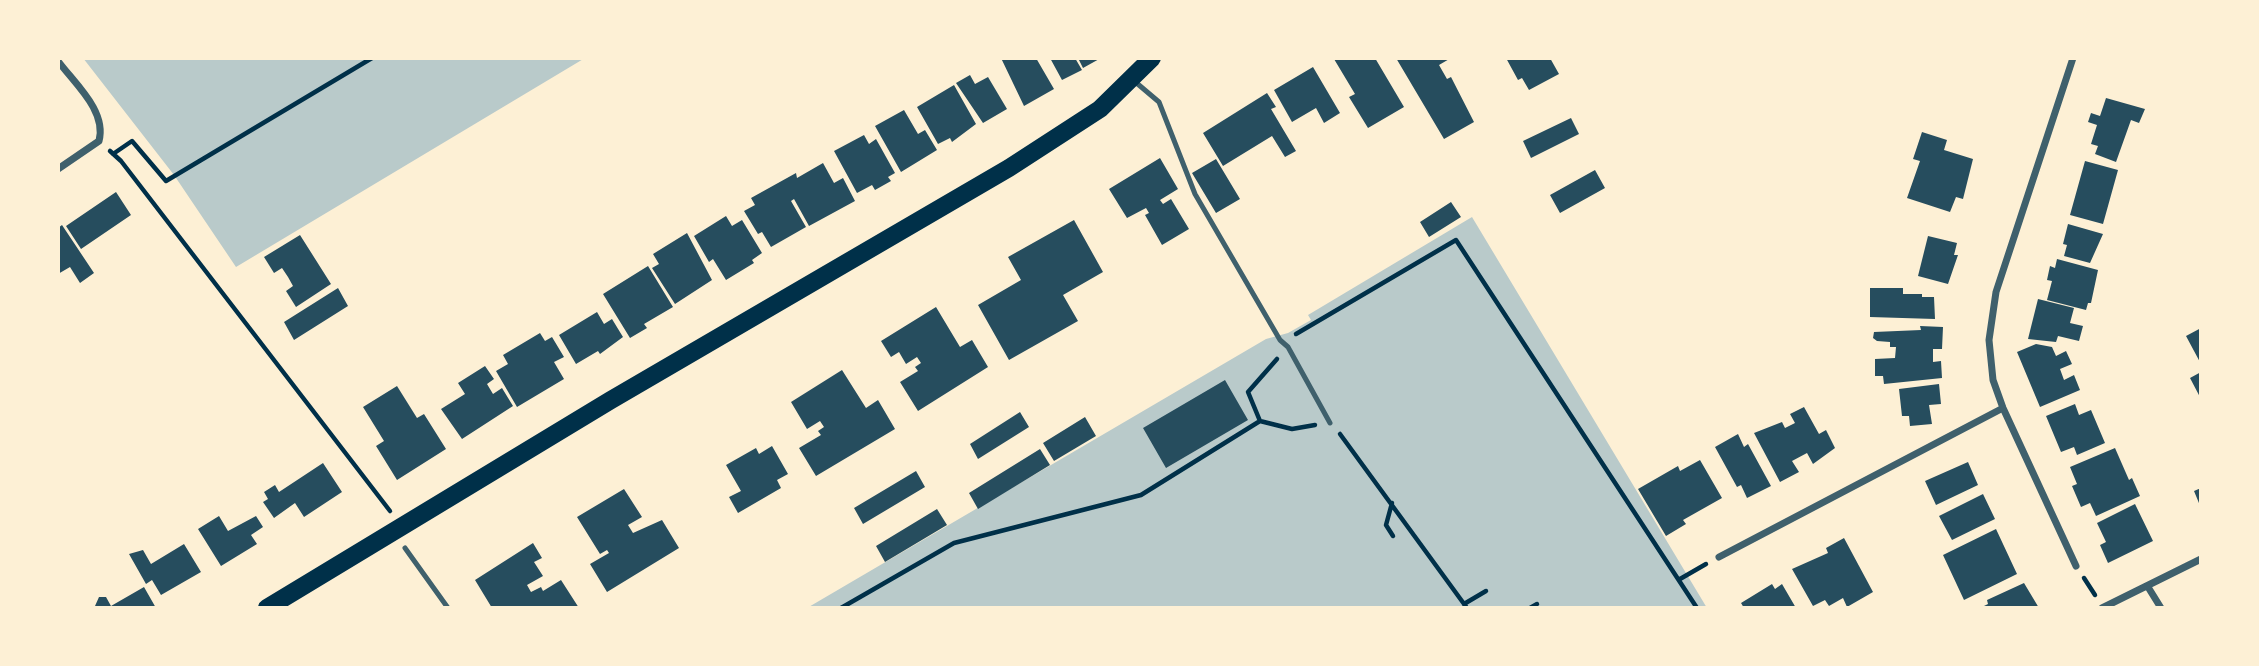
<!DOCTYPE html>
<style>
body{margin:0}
#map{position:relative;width:2259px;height:666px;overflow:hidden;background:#fdf0d5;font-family:Raleway,sans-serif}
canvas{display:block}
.frame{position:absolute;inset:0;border:60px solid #fdf0d5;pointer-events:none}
</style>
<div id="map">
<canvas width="2259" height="666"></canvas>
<div class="frame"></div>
</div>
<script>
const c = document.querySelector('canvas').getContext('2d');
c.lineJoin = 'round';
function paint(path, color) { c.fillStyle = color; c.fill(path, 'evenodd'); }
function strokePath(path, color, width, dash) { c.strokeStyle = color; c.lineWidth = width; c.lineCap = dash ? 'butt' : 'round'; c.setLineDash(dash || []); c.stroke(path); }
const green = new Path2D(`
 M83 58H585L236 267 174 175Z
 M1472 217 1707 608H807L1266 339 1288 333 1311 320 1308 315Z`);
const building = new Path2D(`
 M1001 58H1036L1054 89 1024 106Z
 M1050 58H1075L1082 70 1062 80Z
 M1078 58H1101L1083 68Z
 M1336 58H1375L1404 107 1368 128 1349 97 1355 94 1334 59Z
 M1396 58H1451L1439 65 1447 79 1451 77 1474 122 1444 139Z
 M1506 58H1550L1559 74 1529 90 1522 78 1518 80Z
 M1313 67 1340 113 1324 123 1316 108 1292 122 1274 90Z
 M970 75 975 84 988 77 1007 109 983 123 956 83Z
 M954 85 976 124 952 142 950 138 938 144 917 107Z
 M1267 93 1276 107 1271 109 1296 151 1285 157 1272 136 1223 166 1203 133Z
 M2106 98 2145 109 2139 123 2131 120 2116 162 2095 154 2098 146 2091 144 2097 125 2088 122 2091 113 2100 116Z
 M904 110 918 134 925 130 937 150 901 172 875 126Z
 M1571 118 1579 134 1531 158 1523 141Z
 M1922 132 1947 140 1944 150 1973 159 1963 199 1956 197 1950 212 1907 198 1920 161 1913 159Z
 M864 135 869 144 876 139 895 173 888 177 891 181 875 190 872 185 857 193 834 151Z
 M1160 158 1178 189 1160 200 1163 204 1171 199 1189 229 1162 245 1145 215 1149 213 1146 208 1127 218 1109 189Z
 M1216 159 1240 199 1216 213 1192 173Z
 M2085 161 2118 170 2103 224 2070 215Z
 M823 163 834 183 843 178 855 201 809 226 794 199 791 201 806 227 771 247 762 232 758 234 744 211 755 205 751 198 796 173 797 178Z
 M1595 170 1605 188 1560 213 1550 195Z
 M116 192 131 215 81 249 66 226Z
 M1451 202 1461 217 1429 237 1420 222Z
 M726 216 732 226 742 220 762 253 752 260 754 263 726 280 713 259 709 262 694 236Z
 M1074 220 1103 272 1063 295 1078 321 1009 360 978 305 1021 280 1008 257Z
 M2068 224 2103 234 2090 263 2064 256 2067 245 2063 244Z
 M62 225 94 273 80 283 70 267 58 274V228Z
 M687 233 712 280 675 304 652 268 659 264 653 254Z
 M300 235 331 284 296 307 286 291 293 286 288 277 282 268 274 273 264 257Z
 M1928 236 1957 243 1954 255H1958L1948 284 1918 276Z
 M2057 259 2098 270 2091 303H2088L2086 310 2047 300 2052 281 2047 280 2050 266 2055 268Z
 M648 266 673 307 644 324 647 328 630 338 603 294Z
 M338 288 348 306 294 340 284 322Z
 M1870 288H1903V294H1922V297H1934L1935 319 1870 317Z
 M2038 299 2074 308 2070 323 2083 326 2079 341 2058 336 2056 342 2028 339Z
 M936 307 960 347 972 340 988 367 918 411 900 382 918 371 915 367 921 363 917 357 906 364 899 352 891 357 881 341Z
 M597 312 604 324 612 319 623 337 600 354 598 351 576 364 559 335Z
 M1920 326 1943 327 1942 349H1933V362L1941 361 1942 378 1884 384 1883 376H1875V359L1895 358 1896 347H1890V342L1877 341 1873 338 1874 332 1921 330Z
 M2201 328V364L2186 336Z
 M540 333 545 341 552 337 564 357 554 362 564 379 517 407 496 371 508 364 503 355Z
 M2036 344 2052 347 2056 356 2066 351 2072 364 2060 369 2064 380 2074 375 2080 390 2040 407 2017 352Z
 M485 366 494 379 487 384 493 394 502 388 513 406 462 439 441 409 465 394 458 383Z
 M842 370 866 408 878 400 895 429 816 476 799 448 821 435 818 431 824 427 820 421 807 429 791 402Z
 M2201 372V399L2190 378Z
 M1225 380 1248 420 1166 468 1143 428Z
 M1939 384 1941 404 1929 405 1932 424 1910 426 1909 416H1902L1899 389Z
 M397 386 417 418 424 414 446 449 397 480 376 446 384 441 363 407Z
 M2075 404 2079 415 2091 410 2105 443 2077 455 2074 447 2061 452 2046 416Z
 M1804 407 1819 434 1826 430 1835 448 1813 464 1807 453 1792 461 1799 472 1780 482 1754 433 1782 422 1785 428 1795 423 1790 414Z
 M1020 412 1029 427 978 459 970 444Z
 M1085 417 1096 436 1054 461 1043 443Z
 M1738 434 1744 447 1748 444 1771 486 1747 498 1741 485 1737 487 1715 447Z
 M772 446 788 474 777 480 781 488 738 513 729 497 741 491 726 465 756 448 759 454Z
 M2115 448 2129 480 2132 478 2140 496 2096 516 2090 503 2081 507 2072 486 2077 484 2070 467Z
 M1040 449 1050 465 978 509 969 493Z
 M1700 460 1722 498 1683 520 1686 524 1666 536 1638 489 1678 466 1680 471Z
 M1968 462 1978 485 1936 505 1925 481Z
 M323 463 342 492 304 517 295 503 274 518 263 502 268 499 264 492 275 485 279 492Z
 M916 471 925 487 863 524 854 508Z
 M2201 488V508L2194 491Z
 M624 489 642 517 628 525 633 533 662 520 679 548 607 592 590 564 609 553 607 550 600 554 577 517Z
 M1983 494 1995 519 1952 540 1939 516Z
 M2135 504 2153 541 2108 563 2100 545 2106 542 2097 523Z
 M937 509 947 525 885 562 876 546Z
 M219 516 228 531 256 516 263 527 251 535 257 544 221 566 198 529Z
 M1996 529 2017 574 1964 600 1943 555Z
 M1844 538 1873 592 1847 607 1843 598 1829 606 1825 600 1813 606 1792 569 1828 553 1826 548Z
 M533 543 542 558 534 562 543 576 527 585 531 592 541 587 543 591 561 580 579 608H492L475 580Z
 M184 544 201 572 161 595 152 580 146 584 129 554 143 550 151 564Z
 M2024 583 2039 608H1980L1988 604 1987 600Z
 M1772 584 1775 589 1782 584 1796 608H1744L1741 603Z
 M144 587 156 608 95 606 99 597H106L111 606Z`);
const path = new Path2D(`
 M110 151 121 161 390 511
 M113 154 132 141 166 181 372 58
 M1296 334 1456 240 1697 608
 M1260 421 1292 429 1315 425
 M1340 434 1467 608
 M1392 503 1386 525 1393 536
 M2084 578 2095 595
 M1680 579 1706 564
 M1464 604 1486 591
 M841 608 954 543 1141 495 1260 421 1248 392 1277 359
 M1530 608 1537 604`);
const service = new Path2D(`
 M1133 80 1159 102 1195 194 1280 340 1288 347 1330 423
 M405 548 448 608`);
const minor = new Path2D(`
 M2073 58 1996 292 1989 340 1993 380 2003 408 2076 566
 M58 61C75 84 107 111 99 141L58 169
 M1719 557 2003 408
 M2148 587 2161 608
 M2102 608 2201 559`);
const primary = new Path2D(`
 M267 608 611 400 1009 168 1100 109 1152 58`);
paint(green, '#b9caca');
paint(building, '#264d5e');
strokePath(path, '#003049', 4.5);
strokePath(service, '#3f606c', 5);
strokePath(minor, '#3f606c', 7);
strokePath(primary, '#003049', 18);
</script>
